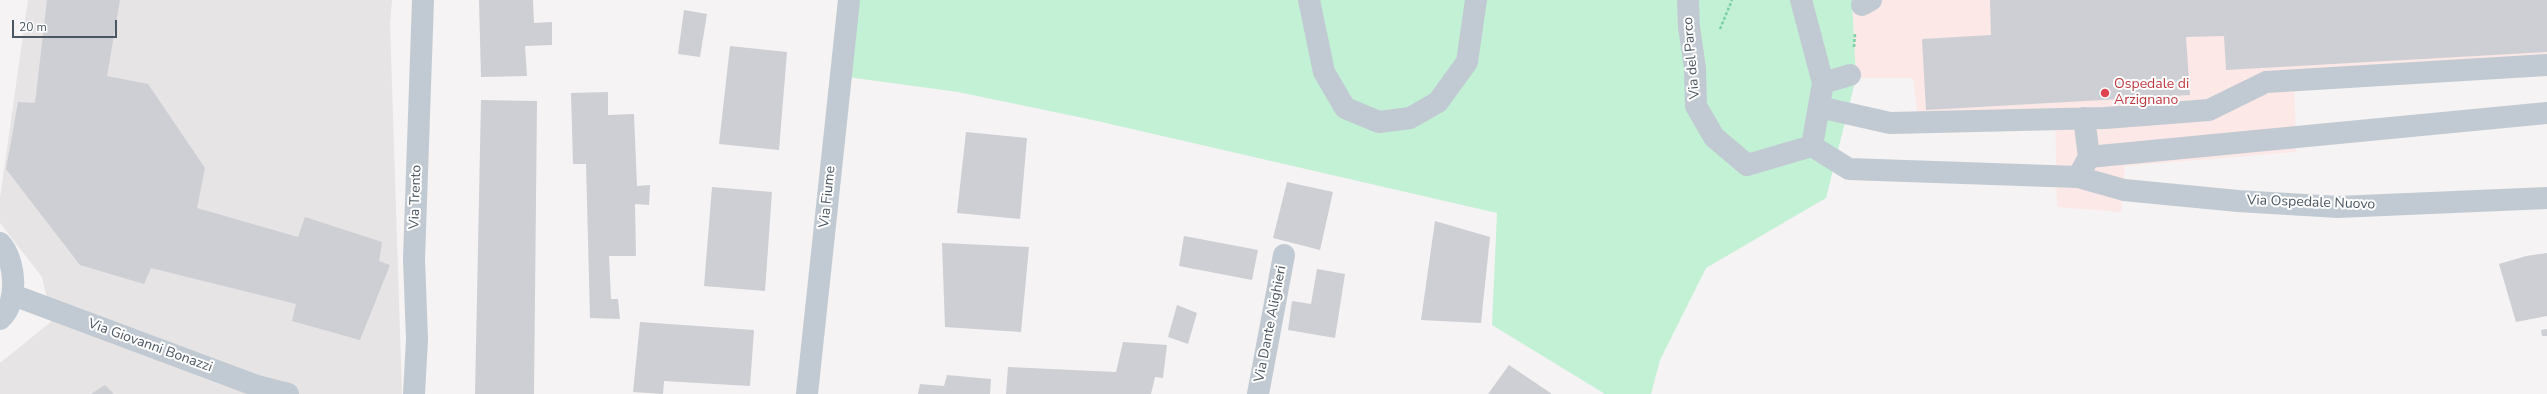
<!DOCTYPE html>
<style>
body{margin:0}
#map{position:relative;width:2547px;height:394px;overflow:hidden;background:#f5f3f3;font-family:"Nunito Sans",sans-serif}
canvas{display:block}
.scale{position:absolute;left:12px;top:20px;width:105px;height:18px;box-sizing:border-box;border:2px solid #4a5661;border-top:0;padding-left:5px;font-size:12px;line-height:14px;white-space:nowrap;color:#4a5661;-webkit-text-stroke:3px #fff;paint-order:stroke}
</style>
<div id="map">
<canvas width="2547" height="394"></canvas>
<div class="scale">20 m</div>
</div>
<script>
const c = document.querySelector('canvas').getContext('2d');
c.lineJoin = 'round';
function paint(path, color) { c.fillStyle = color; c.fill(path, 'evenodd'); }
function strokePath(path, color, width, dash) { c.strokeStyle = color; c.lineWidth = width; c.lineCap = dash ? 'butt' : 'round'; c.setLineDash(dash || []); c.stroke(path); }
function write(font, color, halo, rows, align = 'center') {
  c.font = font + ' "Nunito Sans",sans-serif'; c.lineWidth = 4; c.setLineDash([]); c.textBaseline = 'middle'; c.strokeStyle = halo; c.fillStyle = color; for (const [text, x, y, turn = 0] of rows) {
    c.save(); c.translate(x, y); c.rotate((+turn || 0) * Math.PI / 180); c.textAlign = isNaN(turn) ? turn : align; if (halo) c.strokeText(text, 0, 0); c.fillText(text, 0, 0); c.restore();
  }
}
const education = new Path2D(`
 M28 0H392L390 24 402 394H0V363L52 321 42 277 0 223V198Z`);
const medical = new Path2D(`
 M1854 0H2547V58L2294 71 2296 152 2125 166 2121 212 2057 207 2055 109 1918 119 1913 78H1856L1852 2Z`);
const green = new Path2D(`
 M849 0H1852L1856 78 1826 198 1706 268 1660 360 1651 394H1605L1492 325 1497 213 1093 120 958 92 840 76Z`);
const building = new Path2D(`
 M47 0H120L107 76 148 84 205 168 197 208 298 237 305 217 382 242 379 261 390 265 360 340 292 321 296 304 151 268 144 284 80 265 6 169 18 102 35 103Z
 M479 0H533L534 23 552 22V45L525 46 527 76 481 77Z
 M1990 0H2547V52L2226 70 2224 36 2186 37 2190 95 1926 110 1922 39 1991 35Z
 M684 10 707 14 700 57 678 54Z
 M730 46 787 52 779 150 719 144Z
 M608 92V115L634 114 637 186 650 185 649 205 635 204 636 256H609L611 299H618L620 319 590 318 586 164H573L571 93Z
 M481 100 537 101 534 394H475Z
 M966 132 1027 138 1020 219 957 213Z
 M1287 182 1333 192 1320 250 1273 238Z
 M712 187 772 192 765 291 704 286Z
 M1435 221 1490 237 1481 323 1421 320Z
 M1184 236 1258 250 1252 280 1179 266Z
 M942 243 1029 247 1021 332 945 327Z
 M2547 253V316L2516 322 2499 264 2526 256Z
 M1317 269 1345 274 1335 338 1288 330 1292 301 1311 304Z
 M1177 305 1197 313 1188 344 1168 337Z
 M640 322 754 330 750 386 664 381 663 394 633 392Z
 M2547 329V336H2542L2541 330Z
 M1123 342 1167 345 1163 378 1155 377 1151 394H1006L1008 367 1116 372Z
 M1509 365 1552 394H1488Z
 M947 375 991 379 990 394H918L920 384 944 386Z
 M105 385 114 394H91Z`);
const path = new Path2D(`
 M1720 29 1732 0
 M1854 47 1855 34`);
const minor = new Path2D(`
 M1309 0 1324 72 1345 108 1379 122 1410 118 1438 102 1467 62 1476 0
 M1688 0 1689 27 1695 68 1696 106 1714 137 1747 165 1812 146 1823 83 1801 0
 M1862 5 1871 0
 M1823 83 1850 75
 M1819 107 1890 123 2105 118 2209 110 2266 82 2547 65
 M2084 118 2089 157
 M1812 146 1849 169 2078 177 2124 190 2238 201 2338 207 2547 198
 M2078 177 2089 157 2547 113
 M0 243C16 260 19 303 0 319
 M13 295 257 386 288 394
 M414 394 417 339 414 259 423 0
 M807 394 849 0
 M1258 394 1284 255`);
const markers = [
 [2105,93,5,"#e0444e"]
];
const streetNames = [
 ["Via del Parco",1692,58,-95],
 ["Via Trento",416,197,-88],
 ["Via Fiume",828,197,-84],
 ["Via Ospedale Nuovo",2311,203,2],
 ["Via Dante Alighieri",1271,324,-79],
 ["Via Giovanni Bonazzi",150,346,20]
];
const healthNames = [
 ["Ospedale di",2114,85],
 ["Arzignano",2114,101]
];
paint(education, '#e6e4e5');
paint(medical, '#fce8e6');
paint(green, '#c3f1d5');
paint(building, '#cdcfd5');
strokePath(path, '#7ad0a6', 2.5, [3, 2]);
strokePath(minor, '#c1cad2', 22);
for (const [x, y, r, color] of markers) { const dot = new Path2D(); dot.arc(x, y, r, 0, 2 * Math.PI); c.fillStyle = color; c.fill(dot); strokePath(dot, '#fff', 1.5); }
write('14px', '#4a5661', '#fff', streetNames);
write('14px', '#be3a42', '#fff', healthNames, 'left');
</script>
